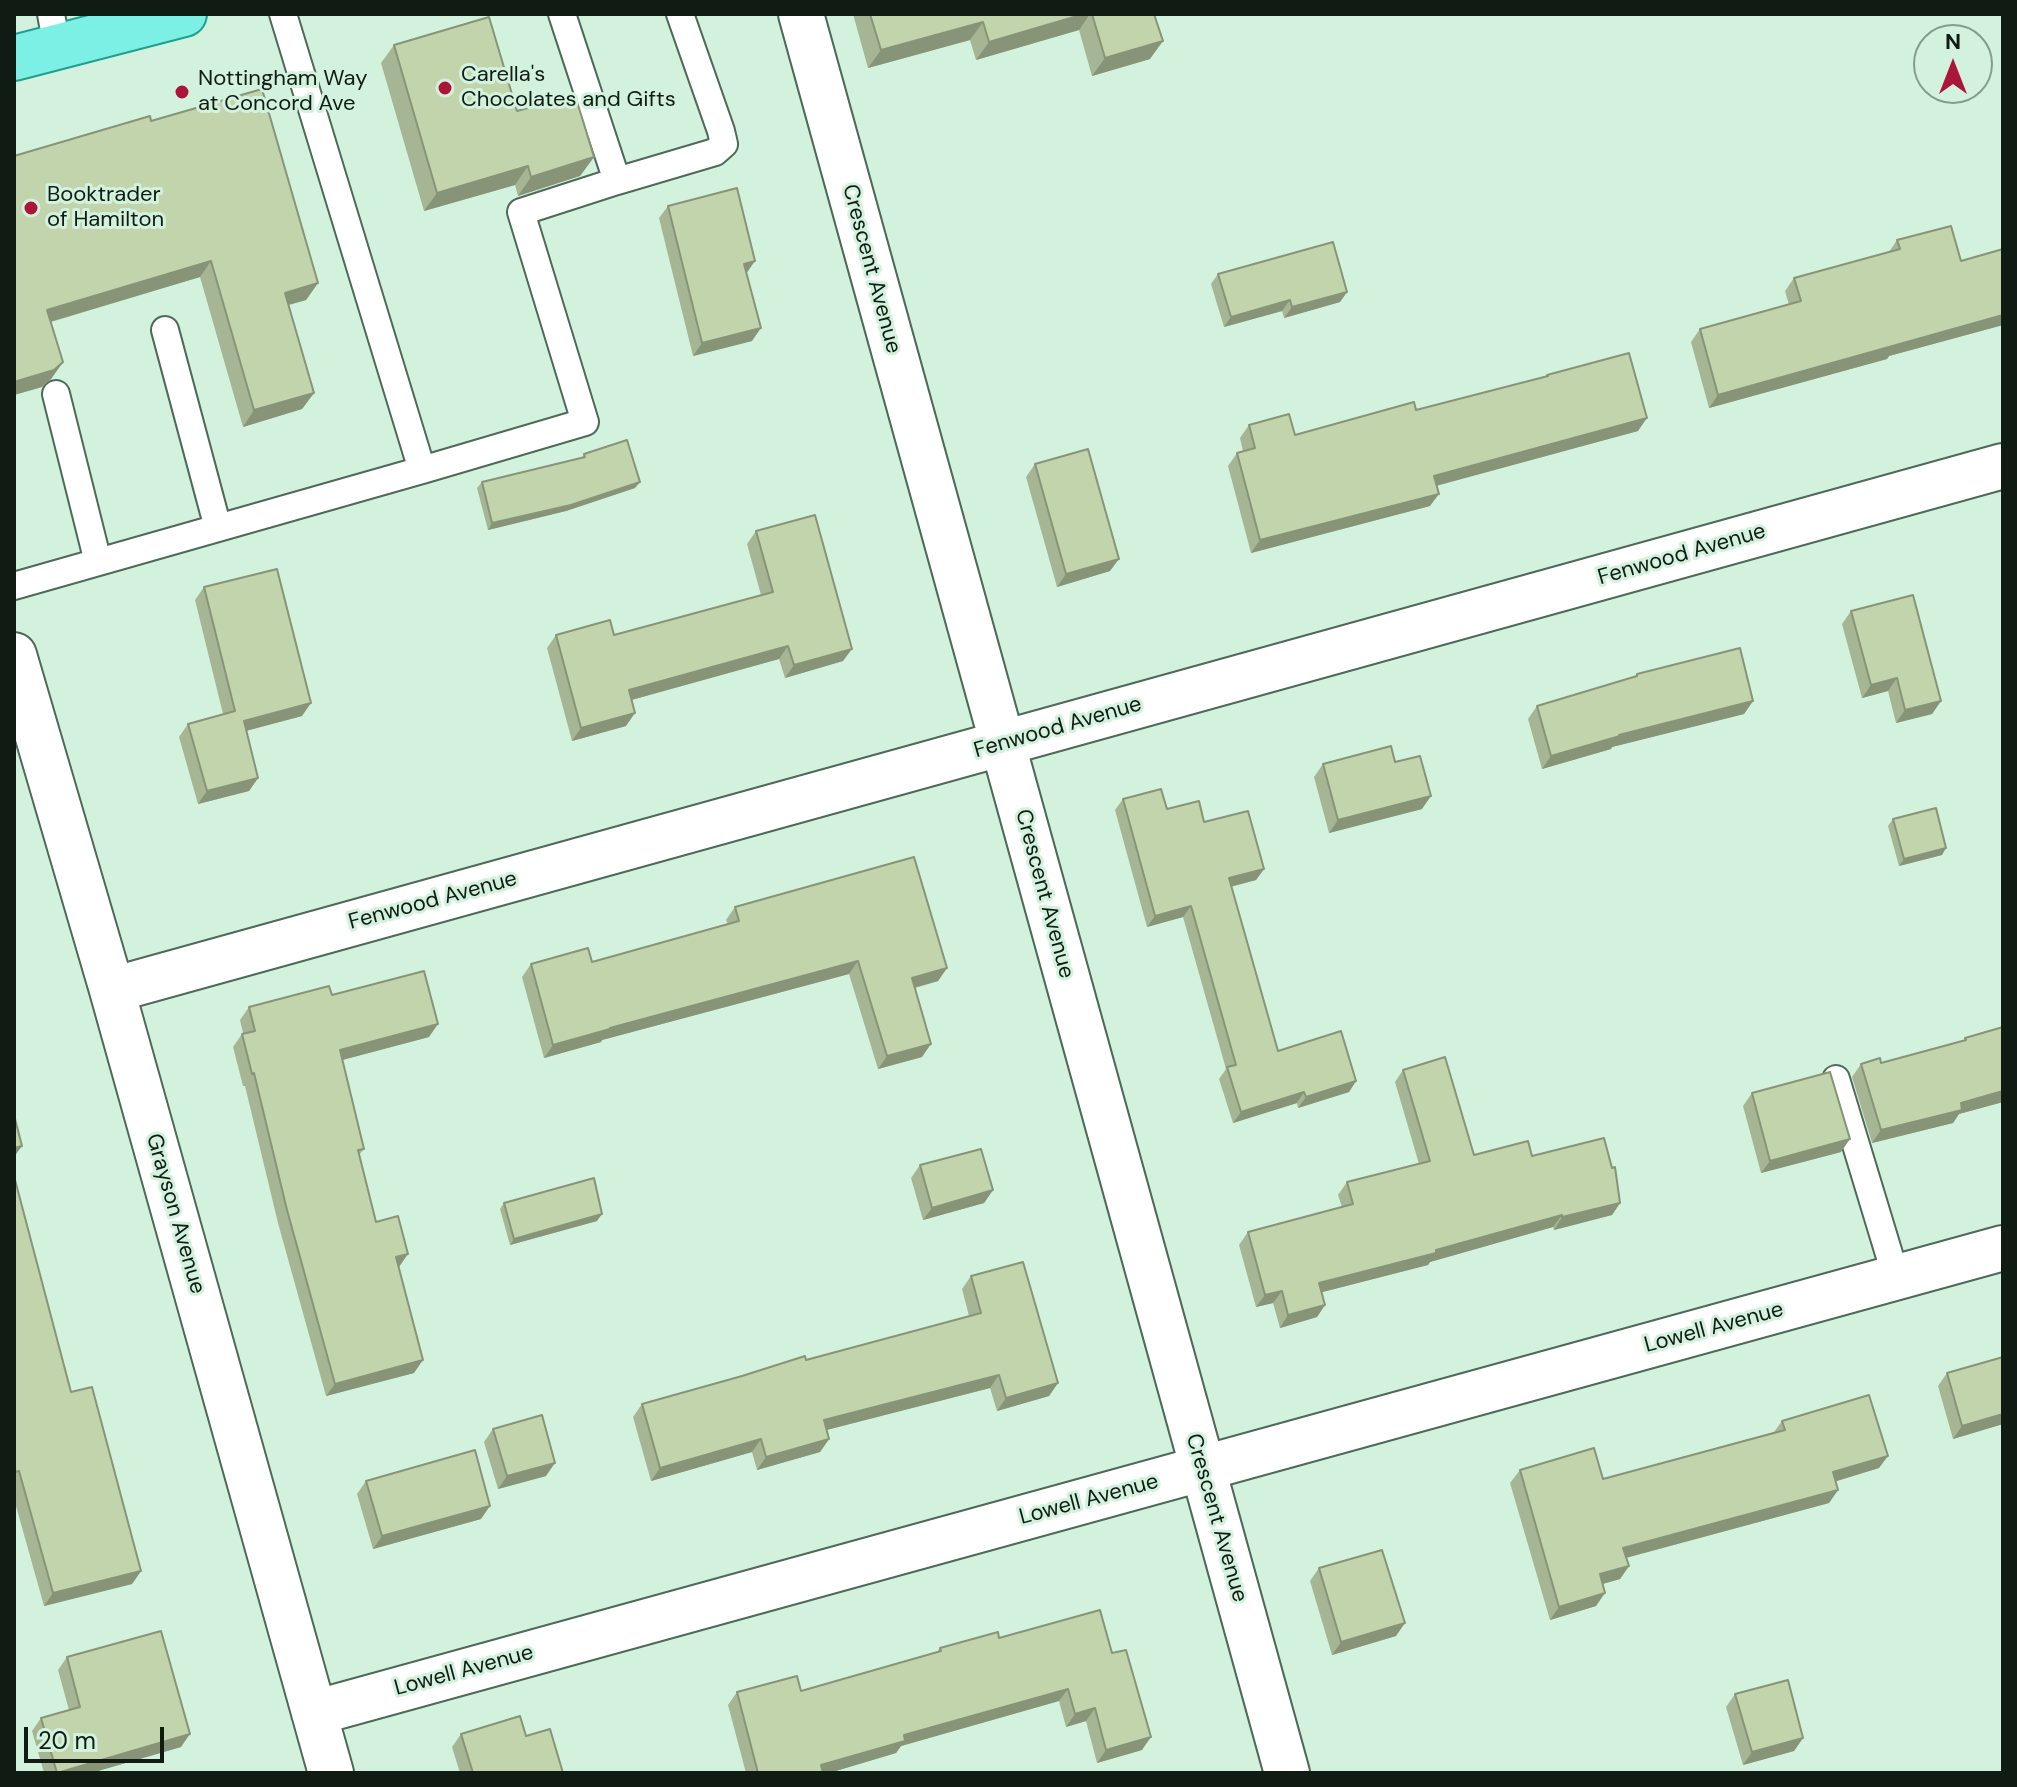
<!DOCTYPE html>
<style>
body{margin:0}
#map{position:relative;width:2017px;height:1787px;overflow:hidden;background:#d3f2de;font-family:"DM Sans",sans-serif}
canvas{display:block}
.frame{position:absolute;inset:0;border:16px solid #101b14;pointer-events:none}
.north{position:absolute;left:1913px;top:24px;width:80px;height:80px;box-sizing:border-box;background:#d3f2de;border:2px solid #859c8d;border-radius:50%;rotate:0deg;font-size:22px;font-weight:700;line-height:32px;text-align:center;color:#101b14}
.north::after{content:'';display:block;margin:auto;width:28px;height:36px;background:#ab1539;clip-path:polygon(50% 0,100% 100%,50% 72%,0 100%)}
.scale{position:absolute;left:24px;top:1727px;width:140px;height:36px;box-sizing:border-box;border:4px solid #101b14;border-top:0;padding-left:10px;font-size:24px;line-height:28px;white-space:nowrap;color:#101b14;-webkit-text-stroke:6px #d3f2de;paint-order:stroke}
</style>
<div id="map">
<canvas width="2017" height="1787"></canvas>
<div class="frame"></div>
<div class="north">N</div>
<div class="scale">20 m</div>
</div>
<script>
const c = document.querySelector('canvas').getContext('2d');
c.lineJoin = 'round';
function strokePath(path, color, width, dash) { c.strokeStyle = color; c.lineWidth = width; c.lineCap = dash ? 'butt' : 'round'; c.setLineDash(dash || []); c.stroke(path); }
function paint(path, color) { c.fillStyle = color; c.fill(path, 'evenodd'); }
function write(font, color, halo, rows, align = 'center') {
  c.font = font + ' "DM Sans",sans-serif'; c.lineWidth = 6; c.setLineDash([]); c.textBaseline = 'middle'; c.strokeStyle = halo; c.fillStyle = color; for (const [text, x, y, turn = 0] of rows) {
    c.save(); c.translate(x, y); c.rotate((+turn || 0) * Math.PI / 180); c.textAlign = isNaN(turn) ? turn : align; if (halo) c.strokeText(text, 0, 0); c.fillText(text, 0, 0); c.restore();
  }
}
const service = new Path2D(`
 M51 14 57 47
 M617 181 715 152 724 144 721 131 680 14
 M165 330 218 528
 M56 394 98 562
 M422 470 585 422 521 212 617 181 562 14
 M14 586 422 470 283 14
 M1836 1079 1896 1277`);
const minor = new Path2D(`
 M801 14 1287 1773
 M14 655 112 990 331 1773
 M112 990 2003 466
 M314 1713 2003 1248`);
const primary = new Path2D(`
 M14 58 184 14`);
const wall = new Path2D(`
 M853 14H1154L1150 59 1092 76 1079 30 976 60 970 40 868 68Z
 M394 45 594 157 580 176 518 196 515 185 424 211 381 63Z
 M262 89 318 283 306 300 289 305 314 393 302 409 243 427 200 277 51 322 63 362 51 379 42 387 14 395V156L150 116 151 121Z
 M668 206 747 273 752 341 693 356 659 218Z
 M1897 240 1961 261 2003 249V325L1889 356 1887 359 1709 408 1691 342 1700 329 1789 305 1785 291 1794 278 1889 252Z
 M1258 264 1347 292 1340 302 1284 318 1282 311 1224 327 1211 284 1218 274Z
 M1547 375 1638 431 1437 485 1430 506 1251 553 1228 466 1237 453 1243 451 1240 438 1249 425 1295 435 1416 410 1546 377Z
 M584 454 635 488 566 511 488 530 477 488 482 482 581 459Z
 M1035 464 1110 571 1057 587 1026 477Z
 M756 531 843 661 785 678 779 659 632 700 626 726 572 741 547 648 556 635H614L761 595 747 544Z
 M204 587 302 716 246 731 258 778 249 791 198 804 179 737 188 724 223 714 195 600Z
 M1851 611 1941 701 1932 714 1896 723 1888 691 1862 698 1842 624Z
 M1637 674 1753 701 1744 714 1612 747 1611 749 1542 769 1528 719 1537 706 1636 676Z
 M1395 762 1422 809 1329 833 1314 777 1323 764Z
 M1123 799 1167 809 1204 822 1264 869 1256 880 1231 887 1278 1051 1356 1081 1349 1092 1298 1108 1297 1103 1233 1123 1219 1079 1226 1069 1183 917 1147 927 1115 810Z
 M1893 819 1942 855 1899 866 1888 826Z
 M735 907 947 968 938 981 915 988 922 1057 878 1069 849 974 602 1040 601 1042 544 1058 522 977 531 964 592 962 728 924 726 920Z
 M332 995 429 1037 342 1060 364 1149 359 1155 376 1222 398 1267 414 1373 326 1396 278 1223 245 1086H243L233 1047 242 1034 243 1033 240 1020 249 1007Z
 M2003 1027V1102L1959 1114 1953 1123 1872 1143 1852 1077 1861 1064 1881 1063 1964 1040 1965 1038Z
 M1403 1070 1474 1155 1532 1156 1620 1203 1612 1215 1554 1230 1553 1227 1430 1262 1428 1265 1322 1292 1325 1305 1317 1317 1280 1328 1273 1303 1256 1307 1239 1245 1248 1232 1342 1207 1338 1195 1347 1182 1419 1164 1395 1082Z
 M1752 1093 1841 1152 1761 1173 1743 1106Z
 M920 1165 993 1190 984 1203 923 1220 911 1178Z
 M14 1176 71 1392 141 1571 132 1584 44 1606 14 1499Z
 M504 1203 597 1221 510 1245 500 1209Z
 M971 1276 1058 1383 1049 1396 997 1411 990 1388 826 1430 829 1439 820 1452 757 1470 752 1452 651 1481 633 1417 642 1404 969 1316 962 1289Z
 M1947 1373 2003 1424 1953 1439 1938 1386Z
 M1782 1421 1879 1468 1836 1481 1838 1490 1829 1503 1626 1558 1629 1566 1620 1579 1603 1584 1596 1606 1550 1620 1510 1483 1520 1470 1603 1479 1774 1432Z
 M493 1429 546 1476 498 1489 484 1442Z
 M366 1481 481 1519 373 1549 357 1494Z
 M1319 1568 1396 1636 1332 1655 1310 1581Z
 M940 1648 1112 1653 1142 1750 1097 1763 1086 1721 1066 1727 1059 1701 901 1746 896 1753 829 1773H746L728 1705 737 1692 801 1691 937 1652Z
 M67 1657 181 1747 91 1773H44L32 1731 41 1718 69 1710 58 1670Z
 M1735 1694 1803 1738 1794 1751 1743 1765 1726 1707Z
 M461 1734 526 1736 563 1773H460L452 1747Z`);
const shadedWall = new Path2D(`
 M1084 14H1090L1079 30 976 60 989 42Z
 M983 22 970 40 868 68 881 50Z
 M1163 41 1150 59 1092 76 1105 58Z
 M594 157 580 176 518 196 531 177Z
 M528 166 515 185 424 211 437 193Z
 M211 261 200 277 36 326 47 310Z
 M755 261 746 274 744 264Z
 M318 283 306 300 273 309 285 293Z
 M1347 292 1340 302 1284 318 1292 307Z
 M1290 300 1282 311 1224 327 1231 317Z
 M2003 315V325L1889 356 1887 359 1709 408 1718 395Z
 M761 328 752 341 693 356 702 343Z
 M63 362 51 379 42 387 14 395V382Z
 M314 393 302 409 243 427 254 410Z
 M1647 418 1638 431 1425 489 1434 476Z
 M640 482 635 488 566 511 488 530 492 523Z
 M1439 494 1430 506 1251 553 1260 540Z
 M1119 559 1110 571 1057 587 1066 574Z
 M788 646 779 659 620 703 629 690Z
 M852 649 843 661 785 678 794 665Z
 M1897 678 1888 691 1862 698 1871 685Z
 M1753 701 1744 714 1612 747 1611 749 1542 769 1551 756 1619 735Z
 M1941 701 1932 714 1896 723 1905 710Z
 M311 703 302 716 234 734 244 721Z
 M635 713 626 726 572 741 581 728Z
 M258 778 249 791 198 804 207 791Z
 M1431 796 1422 809 1329 833 1338 820Z
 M1946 848 1942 855 1899 866 1904 859Z
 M1264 869 1256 880 1221 889 1229 878Z
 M1191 906 1183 917 1147 927 1155 916Z
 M858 961 849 974 602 1040 601 1042 544 1058 553 1045 610 1028Z
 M947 968 938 981 903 991 912 978Z
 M438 1024 429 1037 331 1063 340 1050Z
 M931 1044 922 1057 878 1069 887 1056Z
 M1356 1081 1349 1092 1298 1108 1306 1097Z
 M2003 1091V1102L1959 1114 1953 1123 1872 1143 1881 1130 1961 1103Z
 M1304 1092 1297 1103 1233 1123 1241 1112Z
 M1850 1139 1841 1152 1761 1173 1770 1161Z
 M22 1146 14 1157V1148Z
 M993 1190 984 1203 923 1220 932 1208Z
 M1620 1203 1612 1215 1554 1230 1562 1217Z
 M602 1214 597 1221 510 1245 514 1239Z
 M1562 1215 1553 1227 1430 1262 1428 1265 1311 1295 1319 1283Z
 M408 1254 399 1267 396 1257Z
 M1282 1291 1273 1303 1256 1307 1265 1295Z
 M1325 1305 1317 1317 1280 1328 1288 1315Z
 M423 1360 414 1373 326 1396 335 1384Z
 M999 1375 990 1388 815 1433 824 1420Z
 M1058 1383 1049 1396 997 1411 1006 1398Z
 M2003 1414V1424L1953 1439 1962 1426Z
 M761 1439 752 1452 651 1481 660 1468Z
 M829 1439 820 1452 757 1470 766 1457Z
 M1888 1456 1879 1468 1824 1485 1833 1472Z
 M555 1463 546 1476 498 1489 507 1476Z
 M1838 1490 1829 1503 1614 1561 1623 1548Z
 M490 1506 481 1519 373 1549 382 1536Z
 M1629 1566 1620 1579 1591 1587 1600 1574Z
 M141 1571 132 1584 44 1606 53 1593Z
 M1605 1593 1596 1606 1550 1620 1559 1607Z
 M1405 1623 1396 1636 1332 1655 1341 1642Z
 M1068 1689 1059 1701 901 1746 896 1753 829 1773H815L821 1765 904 1735Z
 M1095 1708 1086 1721 1066 1727 1075 1714Z
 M190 1734 181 1747 91 1773H57Z
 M1151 1737 1142 1750 1097 1763 1106 1750Z
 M1803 1738 1794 1751 1743 1765 1752 1752Z`);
const building = new Path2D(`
 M870 14H1084L989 42 983 22 881 50Z
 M1092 14H1154L1163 41 1105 58Z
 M489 17 517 111 575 95 594 157 531 177 528 166 437 193 394 45Z
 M262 89 318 283 285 293 314 393 254 410 211 261 47 310 63 362 54 370 14 382V156L150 116 151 121Z
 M737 188 755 261 744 264 761 328 702 343 668 206Z
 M1951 226 1961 261 2003 249V315L1718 395 1700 329 1801 301 1794 278 1900 249 1897 240Z
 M1333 242 1347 292 1292 307 1290 300 1231 317 1218 274Z
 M1629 353 1647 418 1434 476 1439 494 1260 540 1237 453 1255 448 1249 425 1289 414 1295 435 1414 402 1416 410 1548 376 1547 375Z
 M627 440 640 482 571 505 492 523 482 482 585 457 584 454Z
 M1088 449 1119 559 1066 574 1035 464Z
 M815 515 852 649 794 665 788 646 629 690 635 713 581 728 556 635 610 620 614 635 773 592 756 531Z
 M277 569 311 703 244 721 258 778 207 791 188 724 235 711 204 587Z
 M1913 595 1941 701 1905 710 1897 678 1871 685 1851 611Z
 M1740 648 1753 701 1619 735 1620 736 1551 756 1537 706 1637 676V674Z
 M1391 746 1395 762 1420 756 1431 796 1338 820 1323 764Z
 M1161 789 1167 809 1199 801 1204 822 1248 811 1264 869 1229 878 1278 1051 1341 1031 1356 1081 1306 1097 1304 1092 1241 1112 1227 1067 1236 1065 1191 906 1155 916 1123 799Z
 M1936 808 1946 848 1904 859 1893 819Z
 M914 857 947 968 912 978 931 1044 887 1056 858 961 610 1028V1029L553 1045 531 964 588 948 592 962 739 921 735 907Z
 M424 971 438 1024 340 1050 364 1149 358 1150 376 1222 398 1216 408 1254 396 1257 423 1360 335 1384 287 1210 254 1073 252 1074 242 1034 255 1031 249 1007 329 986 332 995Z
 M2003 1027V1091L1961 1103 1962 1110 1881 1130 1861 1064 1880 1058 1881 1063 1966 1040 1965 1038Z
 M1445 1057 1474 1155 1528 1141 1532 1156 1604 1138 1612 1168 1615 1167 1620 1203 1562 1217V1215L1436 1250V1253L1319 1283 1325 1305 1288 1315 1282 1291 1265 1295 1248 1232 1353 1204 1347 1182 1430 1161 1403 1070Z
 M1830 1072 1850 1139 1770 1161 1752 1093Z
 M14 1115 22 1146 14 1148Z
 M981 1149 993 1190 932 1208 920 1165Z
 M14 1176 71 1392 92 1387 141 1571 53 1593 19 1471 14 1472Z
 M594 1178 602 1214 514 1239 504 1203Z
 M1023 1262 1058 1383 1006 1398 999 1375 824 1420 829 1439 766 1457 761 1439 660 1468 642 1404 742 1376 805 1356 806 1360 981 1313 971 1276Z
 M2003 1357V1414L1962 1426 1947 1373Z
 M1869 1395 1888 1456 1833 1472 1838 1490 1623 1548 1629 1566 1600 1574 1605 1593 1559 1607 1520 1470 1594 1448 1603 1479 1785 1430 1782 1421Z
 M542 1415 555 1463 507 1476 493 1429Z
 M475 1450 490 1506 382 1536 366 1481Z
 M1382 1550 1405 1623 1341 1642 1319 1568Z
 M1100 1610 1112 1653 1126 1650 1151 1737 1106 1750 1095 1708 1075 1714 1068 1689 904 1735 905 1741 821 1765 823 1773H758L737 1692 797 1676 801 1691 941 1651 940 1648 998 1632 999 1638Z
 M161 1631 190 1734 57 1773 41 1718 80 1707 67 1657Z
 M1788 1680 1803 1738 1752 1752 1735 1694Z
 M520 1716 526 1736 550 1729 563 1773H473L461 1734Z`);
const markers = [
 [445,88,8,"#ab1539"],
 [182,92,8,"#ab1539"],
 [31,208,8,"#ab1539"]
];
const poiNames = [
 ["Carella's",461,75],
 ["Chocolates and Gifts",461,100],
 ["Nottingham Way",198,79],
 ["at Concord Ave",198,104],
 ["Booktrader",47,195],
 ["of Hamilton",47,220]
];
const streetNames = [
 ["Crescent Avenue",871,269,75],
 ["Fenwood Avenue",1682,555,-16],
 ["Fenwood Avenue",1058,728,-16],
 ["Crescent Avenue",1044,894,75],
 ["Fenwood Avenue",433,901,-15],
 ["Grayson Avenue",175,1214,74],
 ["Lowell Avenue",1714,1328,-15],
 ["Lowell Avenue",1089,1500,-15],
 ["Crescent Avenue",1216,1518,74],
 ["Lowell Avenue",464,1671,-15]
];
strokePath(service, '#4e6958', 30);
strokePath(minor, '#4e6958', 48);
strokePath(primary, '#1e9f91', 48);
strokePath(service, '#fff', 26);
strokePath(minor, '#fff', 44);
strokePath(primary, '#7df0e6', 44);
paint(wall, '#a6b694');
paint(shadedWall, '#879478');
paint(building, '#c1d4ac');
strokePath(building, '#879478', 2);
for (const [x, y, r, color] of markers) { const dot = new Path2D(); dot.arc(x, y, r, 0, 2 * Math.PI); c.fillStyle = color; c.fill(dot); strokePath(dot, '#d3f2de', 3); }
write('22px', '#101b14', '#d3f2de', poiNames, 'left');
write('22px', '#101b14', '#d3f2de', streetNames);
</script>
